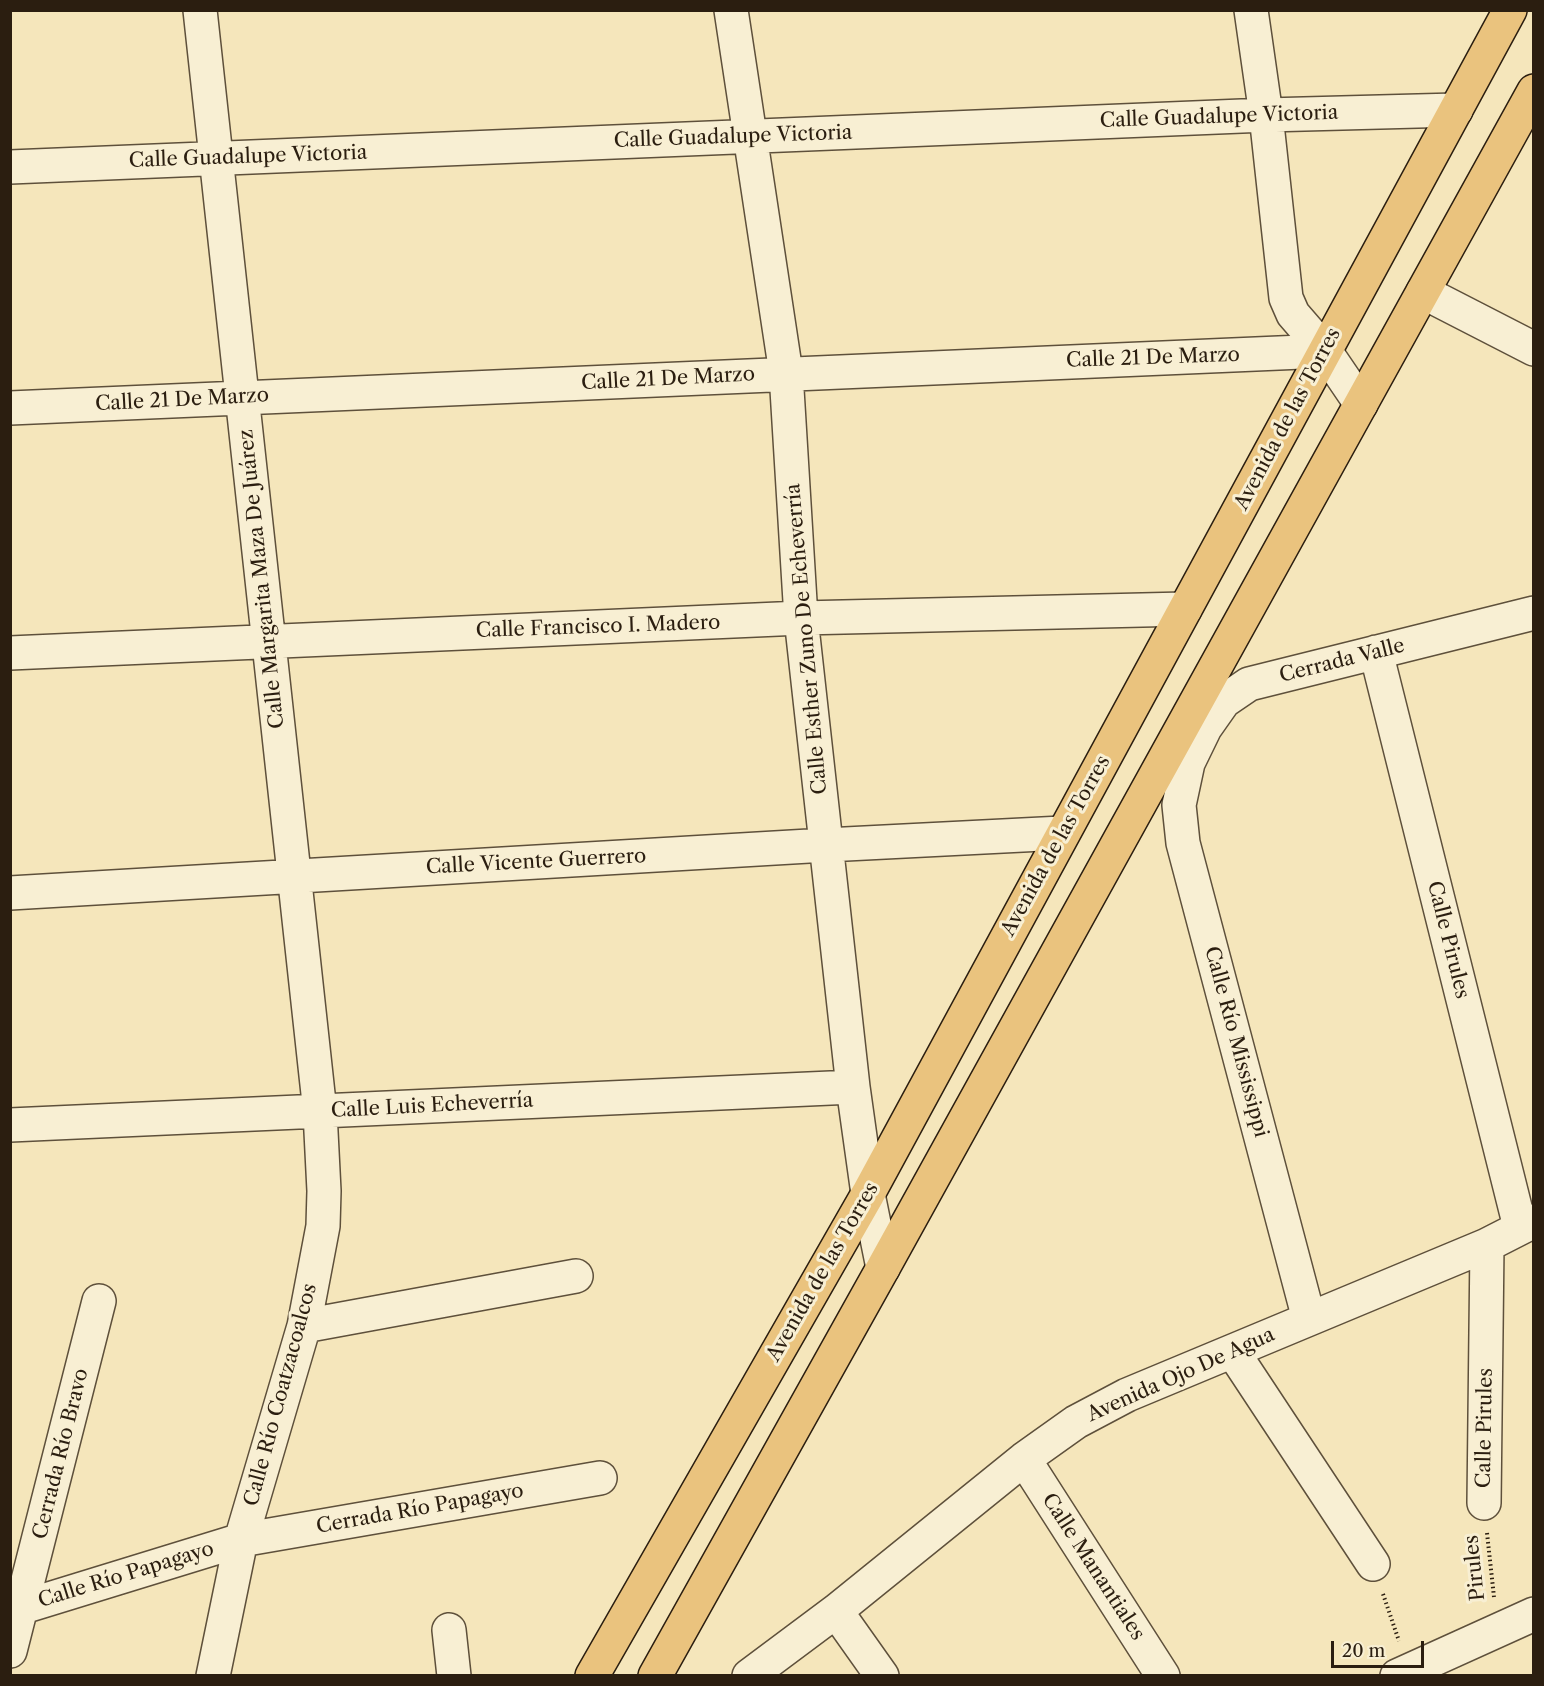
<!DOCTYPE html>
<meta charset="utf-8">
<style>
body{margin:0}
#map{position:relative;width:1544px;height:1686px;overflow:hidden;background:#f5e6bb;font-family:"Libre Caslon Text",serif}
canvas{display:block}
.frame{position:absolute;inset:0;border:12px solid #2b1e10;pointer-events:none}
.scale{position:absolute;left:1331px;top:1641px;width:93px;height:27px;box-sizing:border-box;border:3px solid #2b1e10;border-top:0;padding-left:8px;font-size:18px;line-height:21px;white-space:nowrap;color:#2b1e10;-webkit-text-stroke:4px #f8efd3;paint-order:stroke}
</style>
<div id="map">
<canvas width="1544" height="1686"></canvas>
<div class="frame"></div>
<div class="scale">20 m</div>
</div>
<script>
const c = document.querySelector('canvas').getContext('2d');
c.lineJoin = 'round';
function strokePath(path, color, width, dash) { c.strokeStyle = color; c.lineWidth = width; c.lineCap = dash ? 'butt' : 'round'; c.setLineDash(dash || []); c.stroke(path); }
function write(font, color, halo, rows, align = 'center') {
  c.font = font + ' "Libre Caslon Text",serif'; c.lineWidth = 6; c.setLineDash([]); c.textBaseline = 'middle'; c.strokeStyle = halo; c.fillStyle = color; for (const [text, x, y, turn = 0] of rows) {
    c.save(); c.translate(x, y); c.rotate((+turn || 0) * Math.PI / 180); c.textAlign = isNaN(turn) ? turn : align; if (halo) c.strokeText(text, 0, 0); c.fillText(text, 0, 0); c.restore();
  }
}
const path = new Path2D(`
 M1487 1533 1494 1597
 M1383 1594 1399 1641`);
const minor = new Path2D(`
 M200 10 320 1112 324 1191 323 1226 304 1326 241 1540 213 1676
 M731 10 786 373 801 618 853 1087 868 1194 883 1268
 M1251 10 1266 115 1286 298 1293 314 1325 351 1361 404
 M10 167 1266 115 1456 110
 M1423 292 1534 349
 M10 408 1325 351
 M1376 652 1520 1227
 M10 653 801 618 1185 609
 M10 893 826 845 1062 833
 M10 1125 853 1087
 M1309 1319 1183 843 1179 805 1188 763 1205 728 1224 701 1249 684 1534 613
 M304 1326 576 1276
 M1233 1352 1373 1564
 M1024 1459 1163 1676
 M1484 1503 1487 1245
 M10 1611 241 1540 600 1478
 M836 1611 882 1676
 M449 1630 454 1676
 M10 1651 99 1301
 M749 1676 836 1611 1024 1459 1076 1422 1127 1395 1487 1245 1534 1221
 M1397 1676 1534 1614`);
const major = new Path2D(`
 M592 1676 868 1194 1510 10
 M655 1676 883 1268 1534 91`);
const streetNames = [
 ["Calle Guadalupe Victoria",1219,117,-2],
 ["Calle Guadalupe Victoria",733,137,-2],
 ["Calle Guadalupe Victoria",248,157,-2],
 ["Calle 21 De Marzo",1153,358,-2],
 ["Calle 21 De Marzo",668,379,-3],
 ["Calle 21 De Marzo",182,400,-3],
 ["Avenida de las Torres",1288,419,-62],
 ["Calle Margarita Maza De Juárez",262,579,-96],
 ["Calle Francisco I. Madero",598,627,-2],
 ["Calle Esther Zuno De Echeverría",807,639,-95],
 ["Cerrada Valle",1342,661,-14],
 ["Avenida de las Torres",1056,846,-61],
 ["Calle Vicente Guerrero",536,862,-3],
 ["Calle Pirules",1448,940,76],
 ["Calle Río Mississippi",1236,1042,75],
 ["Calle Luis Echeverría",432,1106,-3],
 ["Avenida de las Torres",823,1272,-60],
 ["Avenida Ojo De Agua",1181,1375,-24],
 ["Calle Río Coatzacoalcos",281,1395,-75],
 ["Calle Pirules",1485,1428,-89],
 ["Cerrada Río Bravo",61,1454,-76],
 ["Cerrada Río Papagayo",420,1509,-10],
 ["Calle Manantiales",1093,1567,57],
 ["Pirules",1475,1568,-96],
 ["Calle Río Papagayo",126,1575,-17]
];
strokePath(minor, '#5e503b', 36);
strokePath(major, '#2b1e10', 36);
strokePath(path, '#2b1e10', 4, [1.5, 3]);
strokePath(minor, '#f8efd3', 33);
strokePath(major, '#eac37e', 33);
write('20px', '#2b1e10', '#f8efd3', streetNames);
</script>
